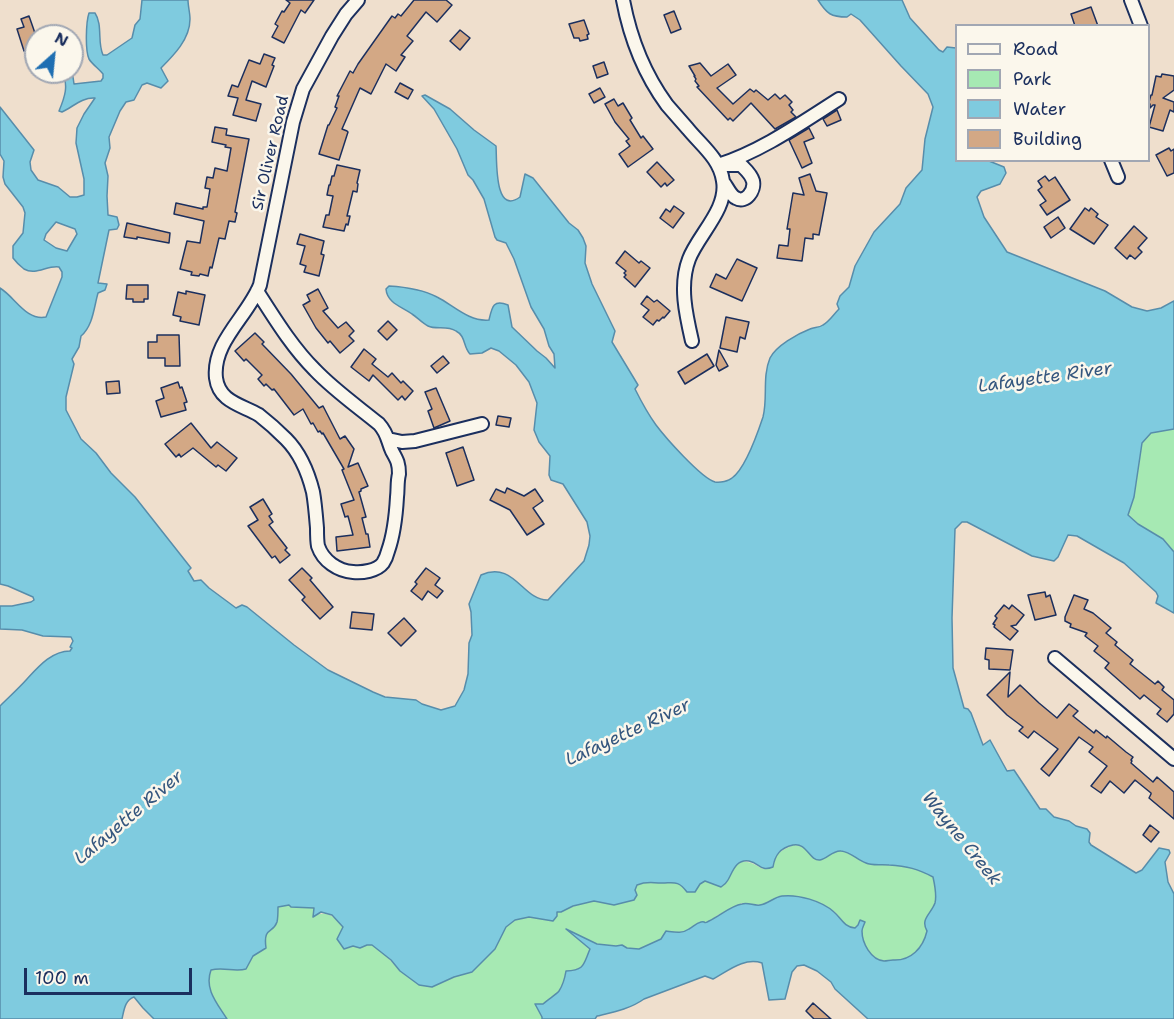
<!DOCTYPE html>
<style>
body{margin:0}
#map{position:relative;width:1174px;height:1019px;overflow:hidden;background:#efdfcd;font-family:"Shantell Sans",sans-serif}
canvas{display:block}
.legend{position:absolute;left:955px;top:24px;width:195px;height:138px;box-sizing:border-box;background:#fbf7ec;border:2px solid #a1a7b3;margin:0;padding:8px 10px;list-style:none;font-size:18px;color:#1b2f5e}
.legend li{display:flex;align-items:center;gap:12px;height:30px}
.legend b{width:30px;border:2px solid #a1a7b3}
.north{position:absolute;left:24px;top:24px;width:60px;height:60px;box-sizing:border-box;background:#fbf7ec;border:2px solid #a1a7b3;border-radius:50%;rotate:27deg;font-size:16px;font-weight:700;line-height:24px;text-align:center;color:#1b2f5e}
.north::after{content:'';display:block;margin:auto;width:21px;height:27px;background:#1f6fb2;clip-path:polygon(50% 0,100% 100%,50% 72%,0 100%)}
.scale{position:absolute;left:24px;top:968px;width:168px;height:27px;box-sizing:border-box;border:3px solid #1b2f5e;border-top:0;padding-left:8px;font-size:18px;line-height:21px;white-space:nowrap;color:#1b2f5e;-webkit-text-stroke:4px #fbf7ec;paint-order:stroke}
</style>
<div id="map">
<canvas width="1174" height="1019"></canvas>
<ul class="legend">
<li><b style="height:8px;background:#fbf7ec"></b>Road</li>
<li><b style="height:16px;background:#a6e9b3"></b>Park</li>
<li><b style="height:16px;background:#7fcbdf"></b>Water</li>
<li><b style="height:16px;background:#d3a885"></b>Building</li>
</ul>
<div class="north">N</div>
<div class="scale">100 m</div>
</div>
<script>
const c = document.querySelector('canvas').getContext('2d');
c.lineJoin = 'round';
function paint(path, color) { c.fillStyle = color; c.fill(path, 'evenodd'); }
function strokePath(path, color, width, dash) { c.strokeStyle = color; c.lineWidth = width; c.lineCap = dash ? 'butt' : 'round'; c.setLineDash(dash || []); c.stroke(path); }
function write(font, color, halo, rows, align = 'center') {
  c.font = font + ' "Shantell Sans",sans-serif'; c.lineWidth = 5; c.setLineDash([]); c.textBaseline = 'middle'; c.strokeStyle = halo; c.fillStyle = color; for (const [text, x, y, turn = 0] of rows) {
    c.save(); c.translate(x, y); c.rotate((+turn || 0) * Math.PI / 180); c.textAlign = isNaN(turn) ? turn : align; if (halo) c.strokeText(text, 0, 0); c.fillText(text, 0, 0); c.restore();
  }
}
const green = new Path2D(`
 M1174 429V552L1163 539 1138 524 1128 515 1134 497 1142 443 1151 433Z
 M794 845C804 846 808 851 813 858L822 859 833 852 840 850 853 855 867 864 900 866 918 869 934 877C935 886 937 895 935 903 931 914 920 919 927 931 924 943 913 960 900 961 898 961 893 960 891 960 884 960 887 962 881 960 870 957 862 942 862 931 862 928 864 925 864 922L860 920 858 925 855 928H850L846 925 835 912 816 901 781 896 761 905 742 903 718 915 707 923 700 922 693 926 687 931 678 932 667 931 661 939 639 949 627 948 622 945 616 946 597 944 569 931 590 949C583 964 585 970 566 971 565 977 563 986 559 991 556 995 548 999 543 1004L542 1019H227C216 1003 204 990 211 970 223 967 235 972 246 969L253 956 266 948C263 926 273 934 277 922 278 918 278 911 278 907L289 905 292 907 314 908 313 916C335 906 345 930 353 946 361 948 366 943 372 945 382 948 393 965 401 971 410 978 422 982 432 987L454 977 472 972 495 949 506 927 515 920 529 917 553 921 556 912C564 912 568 908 575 906 592 900 598 902 614 905L635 890 637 885 648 881 662 883 675 881 684 887 700 884 705 881H728C735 859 743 857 763 869L773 867C775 852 781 851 794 845Z`);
const water = new Path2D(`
 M142 0H188C188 6 190 13 190 19 190 39 174 55 161 68L168 81 161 88 147 83 142 85 134 100 126 102 120 111 109 137 110 148 105 163 108 176 107 196 108 215 117 217 119 225 117 229 109 230 98 283 107 284 105 290 98 293C94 307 93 326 81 336L79 347 72 359 74 364 66 397V410L81 439 96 453 111 473 135 497 191 568 188 571 194 581 201 580 209 588 236 608 242 605 247 607 294 645 328 670 373 692 385 697 416 700 422 704 441 710 455 706 464 690 468 674 469 643 472 635 471 612 469 604 481 575C514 560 523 601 548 600L584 561 589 545 590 536 587 522 563 484 551 480 549 475 550 456 539 442 534 430 537 403 529 382 516 365 499 351 491 348 482 353 470 354C463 347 466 336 456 331 447 325 436 330 428 326 422 323 417 317 412 314 402 307 387 303 386 289L389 286C406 287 422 289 437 297 453 305 469 322 489 320 492 307 493 299 508 305L512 327 537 351 546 358 555 368 554 354 549 346 544 329 531 307 514 259 506 243 497 240 495 237 484 199 473 180 468 175 457 149 434 109 422 96 425 95 450 109 474 130 496 146C497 160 494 216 520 197L525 174 533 178 569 223 578 230 583 238 586 246 585 263 592 284 615 331 612 342 638 385 635 389C641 401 648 414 656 425 665 437 701 478 715 482 720 483 729 481 732 478 745 469 758 432 763 417 768 398 762 377 770 358 776 346 797 334 810 329 814 327 819 328 823 325 829 322 834 314 839 309L837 304 840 296 849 287 855 266 874 232 900 204 906 188 922 170 925 139 933 107 928 94 901 66 860 20 851 14 847 17C831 17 827 14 818 0H902L910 18 939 50 943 52 947 47 956 48V160L989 161 1004 167 1006 173 1000 184 981 191 977 197 984 217 1007 252 1105 291 1132 307 1147 311 1161 308 1174 301V429L1151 433 1142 443 1134 497 1128 515 1138 524 1163 539 1174 552V613L1156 603 1158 596 1156 592 1124 563 1077 536 1068 535 1058 557 1054 561 1032 556 967 522H962L955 529 952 618 953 668 964 708 968 709 971 713 983 745 990 740 1007 771 1014 770 1040 809H1046L1054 817 1069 821 1076 826 1087 829 1090 833 1089 842 1091 845 1136 873 1142 870 1159 848 1169 850 1170 853 1165 862 1168 882 1174 894V1019H868L835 989 831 982 817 971 804 965 797 966 792 972 785 999 769 1000 762 963C744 957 728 971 713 979L705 976 644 999C630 1009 614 1012 597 1016L595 1019H542V1017L535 1004H543C548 999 556 995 559 991 563 985 565 977 566 971 585 970 583 965 590 949L566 929 597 944 616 946 622 945 627 948 639 949 661 939 666 931C674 932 682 934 689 929 693 927 696 923 701 922 708 921 702 925 709 921 720 916 730 906 742 904 748 902 754 906 760 905 768 904 774 897 782 896 798 894 822 901 834 912 841 918 844 927 855 928L858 925 860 920 865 922C864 925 862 928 862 931 862 943 871 960 884 961 887 961 890 960 893 960 911 961 923 948 927 931 920 919 931 914 935 903 937 895 935 886 933 877 918 869 907 866 889 865 882 864 872 866 866 863 857 860 851 852 841 851 833 850 827 859 820 860 809 861 807 842 793 845 780 848 775 855 773 867 760 872 760 863 749 861 736 859 733 871 728 880 727 882 724 885 721 887L705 881 700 884 695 892H687C678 880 674 883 662 883 651 883 647 881 637 885L635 890 637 895 634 900 614 905 594 901 573 906 561 912H557V916L553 921 529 917 515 920 506 927 495 949 472 972 454 977 432 987 419 985 400 971 391 960 372 945H367L360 948 353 946 344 949 337 939 343 927 332 915 321 912 313 917 314 908 291 907 289 905 278 907C278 912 278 918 277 922 273 934 263 926 266 948L253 956 246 969C235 972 223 967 211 970 204 989 217 1003 227 1019H154L143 1008 134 997C125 1000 124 1010 122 1019H0V706C9 697 19 688 27 679 39 666 52 651 70 651L72 648 70 647 73 641 71 637 43 636 22 630 0 629V606H12L31 602 34 600 33 597 8 586 0 584V288C15 297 26 321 46 317L62 277V272L59 267C47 265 36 276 24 269 20 266 16 262 13 258V246L23 233 25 213 23 207 5 184 3 177 4 161 0 154V107L34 150 30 162 31 170 38 180 58 187 70 197H77L84 195V179L76 143 77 128 84 114 95 98C82 97 73 107 62 112L59 111C64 99 70 84 61 72L69 75 72 70 74 84 101 81 103 78V74C99 69 92 64 89 59 85 50 86 22 89 13H95C103 25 97 42 103 55H107L132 38 135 25 140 19ZM56 222 75 229 77 234 67 251 56 248 44 240 46 234Z`);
const building = new Path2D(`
 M286 0H314L305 13 301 10 284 43 272 37 278 26 275 24 282 11 284 12 290 3Z
 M414 0H446L452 5 437 22 426 12 407 36 413 41 401 55 405 57 396 71 386 64 371 94 360 88 342 129 347 131 348 132 339 160 319 154 328 125H329L337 108 335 107 339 96H337L350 71 353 73 358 64 392 16 395 18 398 14 401 16Z
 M1091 7 1098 26H1075L1071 14Z
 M674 11 681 29 671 33 664 15Z
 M29 16 36 36V45L32 47V48L24 51 17 29 24 27 21 19Z
 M584 20 589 34 587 35 588 39 580 41 579 38H574L569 24Z
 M460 30 470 38 460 50 450 41Z
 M264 54 275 58 272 65 274 66 269 79 266 87 252 81 246 100 261 104 256 121 233 115 238 98 228 96 232 85 238 87 249 60 260 64Z
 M604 62 608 74 597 78 593 66Z
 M700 63 711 76 728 64 736 75 717 88 733 104 750 89 754 92 756 90 768 100 775 94 780 99 785 95 792 102 789 105 793 110 791 112 796 117 775 129 751 103 733 121 730 118 728 120 697 87 699 86 695 81 696 79 694 76H695L689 66Z
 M1162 74 1174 76V90L1163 98 1174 102V112L1170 110 1163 131 1149 127 1155 105H1153L1150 108V104H1149V102L1151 95H1152L1156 76 1161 77Z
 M400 83 413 90 408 99 395 92Z
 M600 88 605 97 594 103 589 94Z
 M614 99 618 106 623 103 632 118 630 120 641 138 643 136 653 149 628 167 619 154 630 146 626 141 629 139 615 122 605 104Z
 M837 110 841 120 827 126 823 119Z
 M215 127 227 129 226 135 249 139 235 212 237 213 235 222 229 221 225 239 219 238 212 268 210 267 208 276 200 274 199 276 191 275 192 272 180 269 187 241 200 243 204 221 174 214 176 203 203 209V207H207L210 189 205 188 207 177 213 178 215 168 227 171 231 148 225 147 226 145 212 142Z
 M809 128 814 138 804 142 812 163 802 168 789 140Z
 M1169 148 1171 151 1174 149V173L1167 176 1156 155Z
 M657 162 674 180 667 186 665 183 661 187 647 172Z
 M337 165 360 170 357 183 358 184 357 192 353 191 347 216H350L348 225 346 224 344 231 323 227 326 215H329L333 196 327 195 329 185H330L332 176H334Z
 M810 174 816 191 827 193 819 235 813 234V239L805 238 802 261 777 258 779 245 788 246 790 229H787L793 193 804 195 799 178Z
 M1045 176 1049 181 1055 177 1070 200 1047 215 1040 205 1046 201 1038 190 1042 187 1038 181Z
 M674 206 684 213 673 228 660 218 666 209 670 212Z
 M1085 208 1089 211 1091 208 1098 214 1096 217 1108 225 1094 244 1070 229Z
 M1058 217 1065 228 1051 238 1044 227Z
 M127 223 170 233 169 243 137 237V239L124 237Z
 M1134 226 1147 238 1138 248 1142 252 1135 259 1130 255 1127 259 1115 248Z
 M300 234 324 241 321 254 324 255 319 276 304 272 306 266 300 264 305 246 297 244Z
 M625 251 639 263 641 261 650 268 635 287 624 277 626 275 624 273 626 271 616 263Z
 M737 259 757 268 742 301 710 287 716 274 726 279Z
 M127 285H148V299H144V302H133V299H126Z
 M318 289 328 308 323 311 338 328 346 322 354 331 349 336 354 341 340 353 330 341 328 343 316 328 303 305 310 301 307 295Z
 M186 291 205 295 199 325 180 321 181 317 173 315 178 292 186 294Z
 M647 296 654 302 657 300 670 311 664 318 663 317 659 321 657 320 653 325 643 317 649 310 641 304Z
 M726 317 749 322 745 339 740 337 737 352 720 348Z
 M388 321 397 330 387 340 378 331Z
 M255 333 264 342 262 344 291 374 319 408 323 406 340 439 345 436 354 449 348 467 358 463 368 486 361 489V491L359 492 366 517 362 518 366 534H368L370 547 337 551 336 537 353 535 348 516 345 517 341 504 354 500 342 470 344 469 323 433 322 434 320 431 318 432 313 423 311 424 303 409 294 415 274 389 272 390 266 384 264 386 258 379 262 375 246 359 244 361 235 351Z
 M157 335H179L180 366H165V358H148V342H157Z
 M364 349 376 359 372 364 388 377 392 373 401 383 403 381 413 391 405 400 402 396 398 400 373 375 369 381 351 367Z
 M719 350 728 366 719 371 716 365Z
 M707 354 714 366 685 384 678 372Z
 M443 356 449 363 437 373 431 366Z
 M119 381 120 393 107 394 106 382Z
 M178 382 180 388 182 387 187 402 184 403 186 410 161 417 156 401 164 398 161 388Z
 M436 388 450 421 434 428 428 411 432 409 425 392Z
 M498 416 511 418 509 427 496 425Z
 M191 423 211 448 217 442 237 458 226 471 218 465 216 467 193 448 181 457 179 454 176 457 165 444Z
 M463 447 474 480 457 486 446 453Z
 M507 488 524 496 535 489 543 501 533 508 544 524 527 535 510 510 490 500 496 489 505 493Z
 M263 499 272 514 269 516 273 522 269 525 287 548 285 550 290 555 280 563 275 556 272 558 248 526 258 520 250 507Z
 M302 568 312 578 310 580 333 607 320 619 302 600 305 597 289 580Z
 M426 568 440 578 435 585 443 591 437 598 428 591 422 600 411 591 417 584 415 582Z
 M1045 592 1046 597 1050 595 1056 615 1035 620 1028 595Z
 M1074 595 1088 600 1084 609 1093 613 1111 628 1106 633 1117 642 1115 645 1133 660 1130 664 1155 684 1158 681 1164 687 1162 690 1174 700V714L1167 722 1157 714 1161 709 1144 695 1140 699 1105 668 1109 663 1094 651 1098 646 1085 636 1087 633 1070 627 1071 624 1065 621V617Z
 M1004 605 1009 609 1012 605 1024 615 1016 625 1011 626 1018 631 1010 640 994 627 995 625 993 624 997 618 995 616Z
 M352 612 374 614 372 630 350 628Z
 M404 618 416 631 401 646 388 633Z
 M986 648 1013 650 1010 670 989 669V660L985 659Z
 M1010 672 1008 697 1020 685 1039 703 1057 718 1069 704 1078 711 1073 716 1094 733 1096 730 1106 738 1107 736 1126 752 1133 757 1131 760 1132 761 1131 763 1153 782 1157 777 1174 792V819L1149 798 1151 794V793L1135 780 1124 793 1110 781 1101 793 1091 786 1107 766 1089 752 1093 747 1079 737 1049 776 1041 769 1058 749 1034 731 1028 738 1019 731 1023 727 1007 715 987 695Z
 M1150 825 1159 832 1151 842 1143 835Z
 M813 1003 831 1019H814L806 1011Z`);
const street = new Path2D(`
 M623 0C630 37 645 75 667 105 674 113 681 121 688 129 702 146 720 159 723 181 728 209 698 235 689 259 679 285 686 315 692 341
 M1131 0 1141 26
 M1111 160 1118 177
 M718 165C762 151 801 123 839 99
 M724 183C727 187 731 196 736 198 746 204 755 190 753 181 751 174 746 170 741 165H726
 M257 291C275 319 292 347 315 370 334 390 357 406 379 424 388 434 387 440 392 451 397 460 399 463 399 474 397 482 398 489 397 497 396 515 394 534 388 551 387 555 385 560 383 563 377 571 362 573 353 572 338 571 323 561 318 546 317 541 317 534 317 528 316 516 315 503 313 492 308 472 301 454 286 439 278 431 268 422 259 415 242 405 219 402 216 378 212 342 248 316 260 285L293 122 303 89 332 36 346 14 358 0
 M388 439 402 442 415 441 482 424
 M1055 658 1174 759`);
const streetNames = [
 ["Sir Oliver Road",271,153,-77]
];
const waterNames = [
 ["Lafayette River",1045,378,-8],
 ["Lafayette River",628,733,-25],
 ["Lafayette River",129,818,-40],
 ["Wayne Creek",961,839,51]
];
paint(green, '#a6e9b3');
paint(water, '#7fcbdf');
strokePath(water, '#578dab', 1.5);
paint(building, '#d3a885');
strokePath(building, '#1b2f5e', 1.5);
strokePath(street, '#1b2f5e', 16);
strokePath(street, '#fbf7ec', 12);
write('16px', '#1b2f5e', '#fbf7ec', streetNames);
write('italic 18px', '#34567e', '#fbf7ec', waterNames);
</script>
